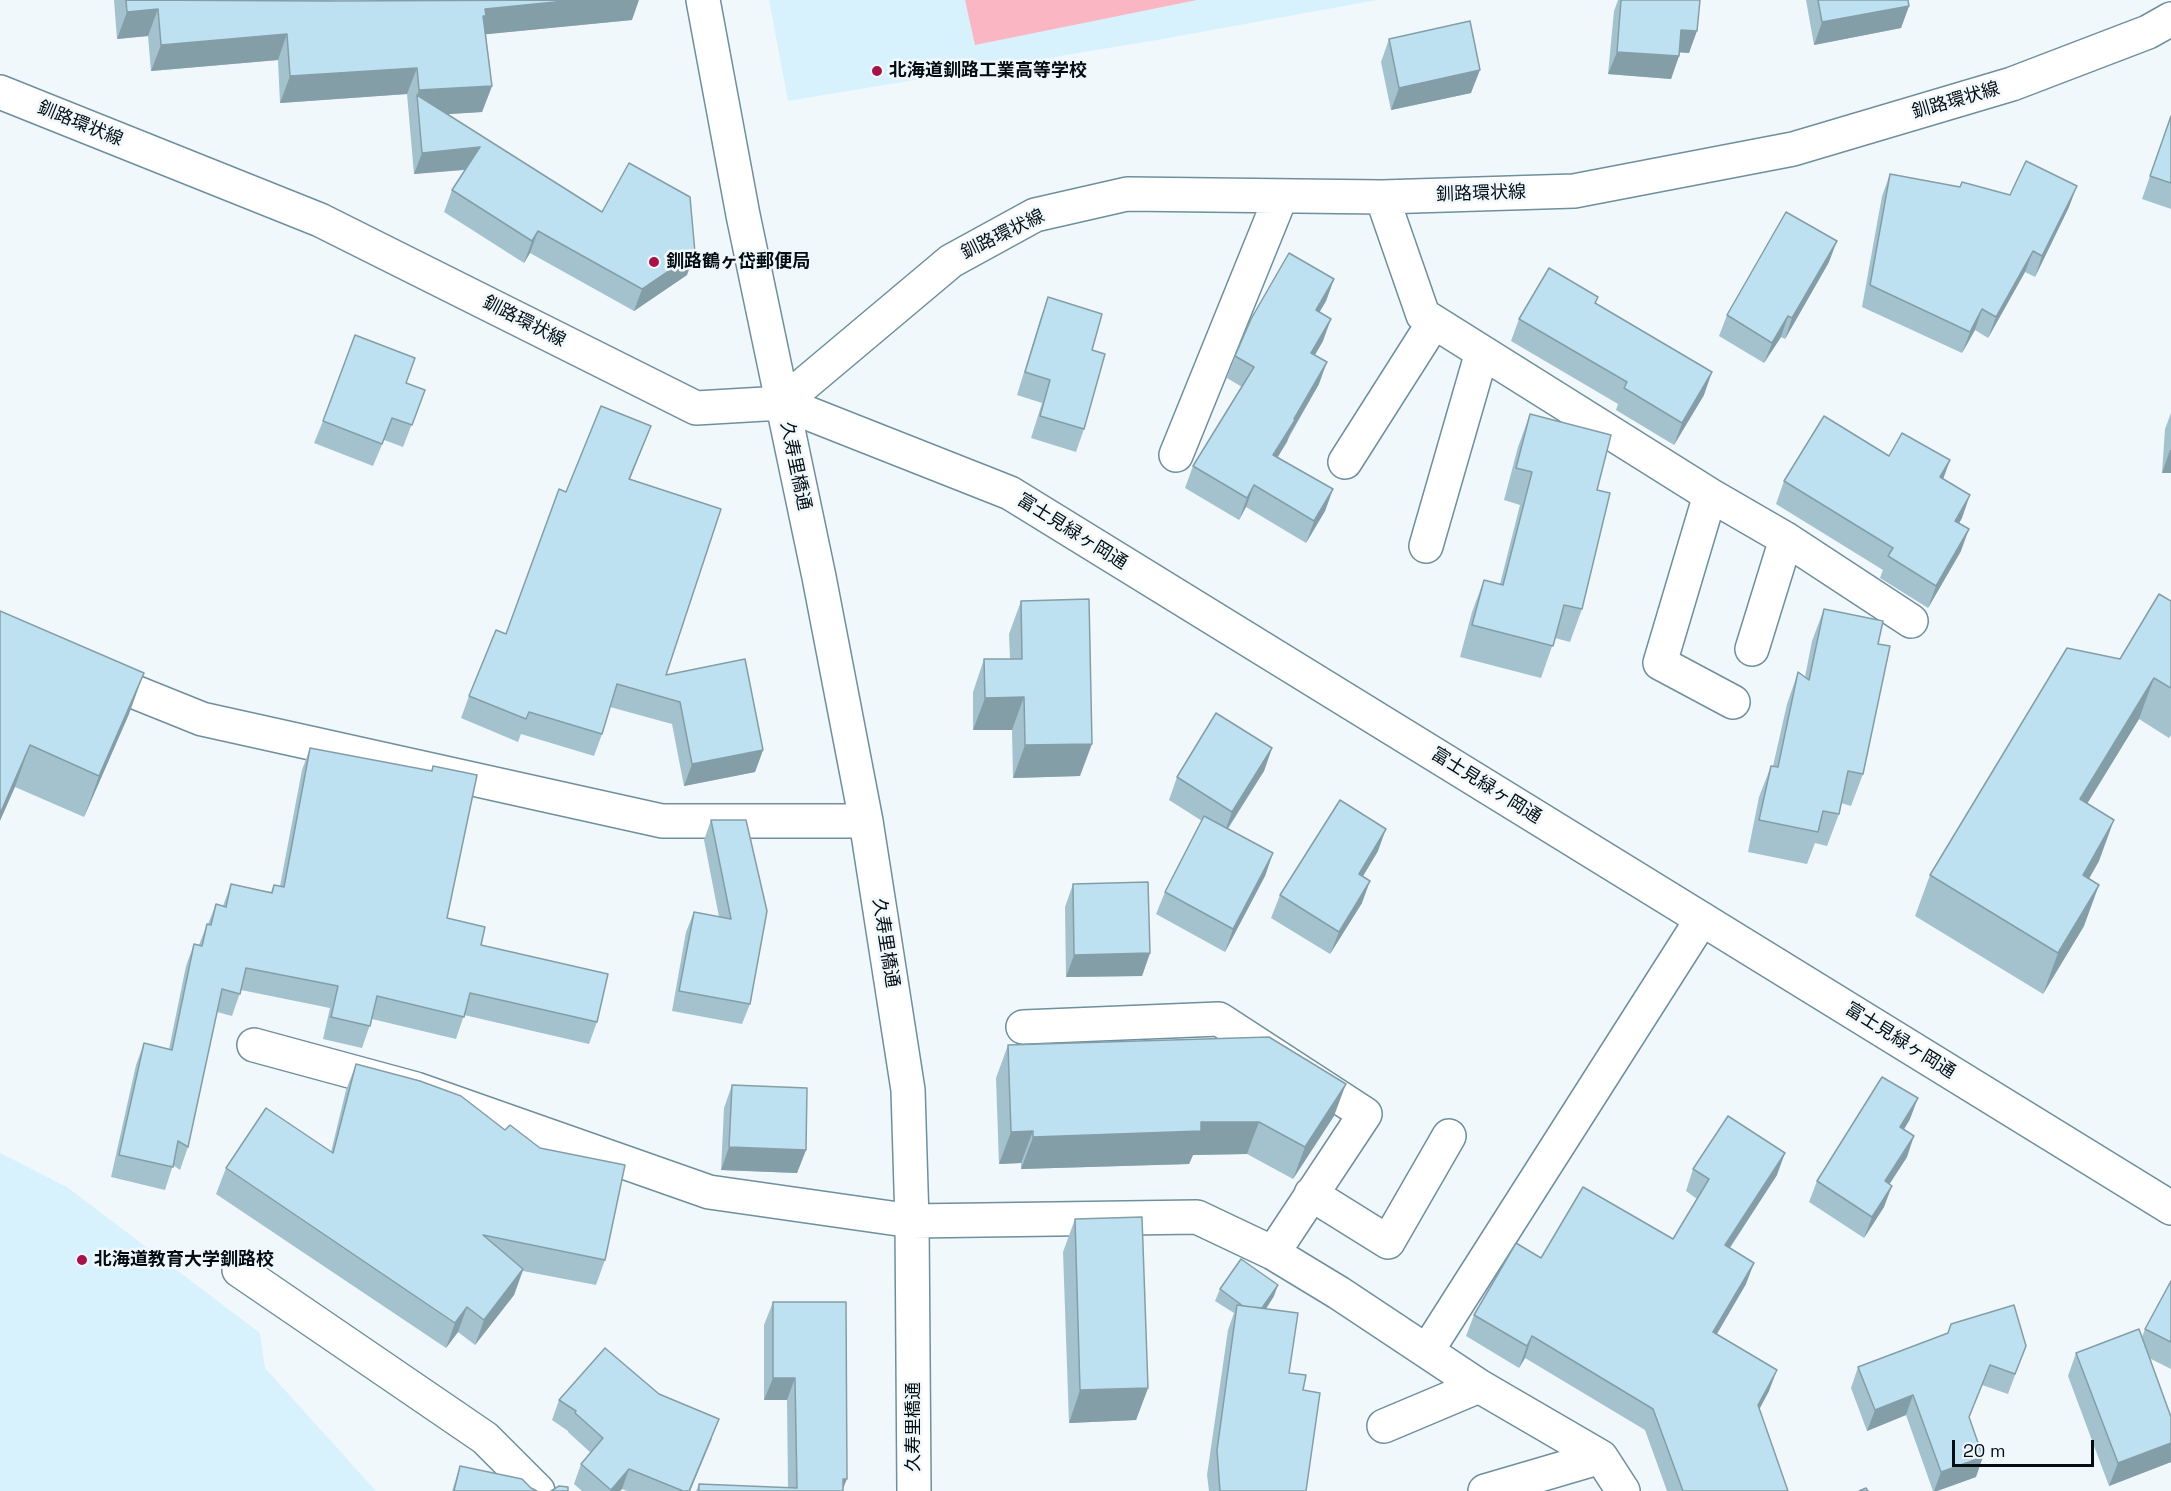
<!DOCTYPE html>
<meta charset="utf-8">
<style>
body{margin:0}
#map{position:relative;width:2171px;height:1491px;overflow:hidden;background:#f1f8fb;font-family:"Space Grotesk",sans-serif}
canvas{display:block}
.scale{position:absolute;left:1952px;top:1440px;width:142px;height:27px;box-sizing:border-box;border:3px solid #030e13;border-top:0;padding-left:8px;font-size:18px;line-height:21px;white-space:nowrap;color:#030e13;-webkit-text-stroke:4px #f1f8fb;paint-order:stroke}
</style>
<div id="map">
<canvas width="2171" height="1491"></canvas>
<div class="scale">20 m</div>
</div>
<script>
const c = document.querySelector('canvas').getContext('2d');
c.lineJoin = 'round';
function paint(path, color) { c.fillStyle = color; c.fill(path, 'evenodd'); }
function strokePath(path, color, width, dash) { c.strokeStyle = color; c.lineWidth = width; c.lineCap = dash ? 'butt' : 'round'; c.setLineDash(dash || []); c.stroke(path); }
function write(font, color, halo, rows, align = 'center') {
  c.font = font + ' "Space Grotesk","Noto Sans JP",sans-serif'; c.lineWidth = 5; c.setLineDash([]); c.textBaseline = 'middle'; c.strokeStyle = halo; c.fillStyle = color; for (const [text, x, y, turn = 0] of rows) {
    c.save(); c.translate(x, y); c.rotate((+turn || 0) * Math.PI / 180); c.textAlign = isNaN(turn) ? turn : align; if (halo) c.strokeText(text, 0, 0); c.fillText(text, 0, 0); c.restore();
  }
}
const built = new Path2D(`
 M769 0H1377L1157 40 788 101Z
 M0 1153 67 1187 260 1333 265 1368 376 1491H0Z`);
const green = new Path2D(`
 M965 0H1197L975 45Z`);
const minor = new Path2D(`
 M703 0 743 215 819 577 866 821 908 1090 912 1221 914 1491
 M0 92 320 220 696 408 782 403 951 261 1035 215 1127 194 1382 197 1574 191 1793 149 2012 84 2148 32 2171 19
 M1382 197 1423 315 1710 495 1786 539 1911 621
 M782 403 1010 493 2171 1208
 M1176 455 1281 196
 M1345 462 1434 322
 M1710 495 1660 663 1733 702
 M1426 546 1482 352
 M1752 649 1786 539
 M95 676 202 719 662 821H866
 M1023 1027 1219 1019 1365 1114 1273 1253
 M254 1045 416 1089 709 1192 912 1221 1197 1217 1273 1253 1339 1293 1479 1386 1601 1457 1623 1491
 M1311 1194 1388 1242 1449 1136
 M239 1270 485 1438 538 1491
 M1427 1351 1702 919
 M1384 1426 1479 1386
 M1485 1491 1601 1457`);
const wall = new Path2D(`
 M114 0H326L632 20 486 34 492 86 482 112 447 114 687 275 634 311 530 253 524 263 444 212 452 190 465 170 414 174 407 94 280 103 278 60 151 71 148 36 117 39Z
 M1618 0H1700L1689 53 1679 52V56L1671 79 1608 74 1614 11Z
 M1806 0H1908L1909 6 1901 28 1814 45Z
 M1389 39 1471 93 1391 110 1381 62Z
 M2171 116V209L2142 199Z
 M1890 174 1960 187 1962 182 2010 195 2069 207 2035 277 2025 272 1988 338 1975 330 1962 353 1862 307 1882 196Z
 M1829 262 1785 339 1781 337 1764 363 1719 336 1727 315Z
 M1334 279 1326 301 1319 312 1323 341 1315 355 1319 384 1278 457 1333 489 1325 511 1306 543 1246 507 1239 520 1185 488 1193 466 1242 387 1227 378 1235 356Z
 M1048 297 1092 350 1084 429 1076 452 1031 438 1042 403 1017 395 1040 320Z
 M1598 297 1596 303 1704 395 1674 445 1616 410 1618 404 1511 341 1519 319Z
 M406 383 425 390 403 447 384 440 373 466 314 443 323 421Z
 M2171 413V473H2162L2165 429Z
 M1530 414 1597 490 1582 609 1570 642 1555 638 1541 678 1460 657 1472 612 1484 580 1500 584 1520 505 1504 500 1518 447Z
 M651 426 630 479 666 675 763 750 755 772 684 786 672 724 610 707 602 734 594 756 521 734 518 742 461 718 469 696 506 634 566 492Z
 M1889 456 1950 460 1943 479 1962 518 1959 523 1961 551 1928 608 1880 578 1883 570 1776 504 1784 481Z
 M1021 601 1080 776 1013 778 1012 730H973V692L984 659H1010L1009 634Z
 M2171 601V735L2169 738 2139 719 2087 803 2099 861 2089 879 2084 926 2043 994 1915 916 1930 875Z
 M1824 609 1878 644 1863 774 1851 806 1841 803 1839 814 1827 846 1815 843 1807 864 1748 852 1759 797 1771 766H1773L1787 704 1798 672 1805 677 1812 641Z
 M0 611 129 714 84 817 15 787Z
 M310 748 431 771 433 766 447 918 481 945 597 1022 589 1044 464 1015 456 1039 372 1019 362 1048 323 1039 330 1008 241 990 232 1016 217 1012 188 1147 180 1170 173 1165 165 1190 111 1177 136 1065 144 1043 169 1049 186 966 194 944 199 945 207 924H208L216 904 223 906 231 884 271 892 274 885 280 886 302 770Z
 M1272 748 1264 771 1228 829 1273 853 1265 876 1225 952 1156 914 1165 892 1202 821 1169 800 1177 777Z
 M711 820 750 1004 742 1024 672 1011 686 932 694 912 719 917 704 840Z
 M1378 851 1363 876 1362 903 1330 954 1271 918 1280 895Z
 M1073 884 1150 953 1142 976 1066 977 1065 907Z
 M1008 1045 1334 1116 1293 1179 1247 1154 1193 1155 1189 1164 1021 1169V1163L999 1164 996 1078Z
 M356 1064 605 1260 596 1285 523 1271 514 1295 475 1345 458 1332 446 1348 216 1194 226 1168 331 1152 346 1090Z
 M732 1085 806 1150 797 1173 721 1170 724 1108Z
 M1910 1119 1904 1129 1907 1157 1889 1184 1884 1207 1864 1238 1809 1202 1817 1181Z
 M1693 1169 1777 1175 1730 1248 1746 1284 1717 1334 1769 1391 1759 1410 1788 1491H1667L1645 1430 1525 1358 1519 1368 1466 1336 1474 1315 1541 1258 1673 1239 1697 1199 1686 1191Z
 M1075 1219 1148 1388 1136 1420 1069 1423 1063 1252Z
 M2171 1281V1369L2149 1358 2171 1417V1462L2109 1486 2068 1376 2076 1353 2142 1337 2145 1329Z
 M1220 1289 1274 1296 1266 1309 1289 1373 1303 1390 1306 1491H1209L1207 1475 1228 1330 1234 1313 1215 1301Z
 M773 1302 843 1491H696L699 1484 788 1488 787 1400H764V1325Z
 M2026 1346 2008 1394 1982 1385 1969 1418 1976 1477 1937 1491H1933L1906 1415 1867 1431 1851 1388 1858 1367Z
 M559 1400 712 1439 690 1491H627L622 1489 620 1491H582L574 1484 581 1464 591 1453 568 1432V1431L552 1420Z
 M460 1466 531 1488 537 1491H452Z`);
const shadedWall = new Path2D(`
 M575 0H639L632 20 479 35 485 9Z
 M1909 6 1901 28 1814 45 1822 22Z
 M158 9 148 36 117 39 127 12Z
 M1681 30 1697 31 1689 53 1673 52Z
 M287 34 278 60 151 71 161 45Z
 M1617 52 1679 56 1671 79 1608 74Z
 M417 68 407 94 280 103 290 76Z
 M1480 70 1471 93 1391 110 1399 88Z
 M492 86 482 112 419 116 417 95 409 117 419 90Z
 M480 147 472 169 414 174 422 153Z
 M2077 186 2069 207 2035 277 2042 256Z
 M538 231 530 253 524 263 532 241Z
 M1837 241 1829 262 1785 339 1792 318Z
 M2033 251 2025 272 1988 338 1996 317Z
 M695 253 687 275 634 311 642 289Z
 M1334 279 1326 301 1308 332 1316 310Z
 M1982 309 1975 330 1962 353 1970 332Z
 M1788 316 1781 337 1764 363 1772 343Z
 M1331 319 1323 341 1303 375 1311 353Z
 M1327 362 1319 384 1290 434 1287 442 1265 477 1273 455Z
 M1712 372 1704 395 1674 445 1682 423Z
 M651 426 642 449 621 501 629 479Z
 M2170 450H2171V473H2162Z
 M1950 460 1942 482 1940 477Z
 M1254 485 1246 507 1239 520 1247 498Z
 M1333 489 1325 511 1306 543 1314 521Z
 M1970 495 1962 518 1947 544 1955 521Z
 M1969 529 1961 551 1928 608 1936 586Z
 M144 673 129 714 84 817 99 776Z
 M2154 678 2139 719 2065 840 2080 799Z
 M1024 697 1012 730H973L985 698Z
 M1092 744 1080 776 1013 778 1025 745Z
 M30 745 15 787 0 821V814Z
 M1272 748 1264 771 1224 834 1232 812Z
 M763 750 755 772 684 786 692 764Z
 M2114 820 2099 861 2067 916 2083 875Z
 M1386 829 1378 851 1351 896 1359 874Z
 M1273 853 1265 876 1225 952 1233 929Z
 M1370 881 1362 903 1330 954 1339 932Z
 M2099 885 2084 926 2043 994 2058 953Z
 M1150 953 1142 976 1066 977 1074 955Z
 M1346 1084 1334 1116 1293 1179 1305 1147Z
 M1918 1098 1910 1119 1893 1148 1900 1127Z
 M1201 1122H1259L1247 1154 1193 1155 1189 1164 1021 1169 1033 1137Z
 M1033 1131 1021 1163 999 1164 1011 1132Z
 M1914 1136 1907 1157 1878 1202 1885 1181Z
 M729 1147 806 1150 797 1173 721 1170Z
 M1785 1153 1777 1175 1717 1267 1725 1245Z
 M1892 1186 1884 1207 1864 1238 1872 1217Z
 M1754 1263 1746 1284 1705 1354 1713 1332Z
 M523 1269 514 1295 475 1345 484 1320Z
 M1278 1285 1274 1296 1254 1327 1258 1315Z
 M467 1307 458 1332 446 1348 455 1323Z
 M1532 1336 1525 1358 1519 1368 1527 1346Z
 M1777 1370 1769 1391 1750 1426 1758 1405Z
 M773 1378H795L787 1400H764Z
 M1148 1388 1136 1420 1069 1423 1080 1390Z
 M1913 1395 1906 1415 1867 1431 1875 1410Z
 M719 1419 690 1491H689Z
 M2171 1443V1462L2109 1486 2118 1463Z
 M1983 1457 1976 1477 1937 1491H1934L1941 1472Z
 M629 1469 622 1489 620 1491H611Z
 M843 1479H847L842 1491Z`);
const building = new Path2D(`
 M126 0 326 1 575 0 485 9 486 16H483L492 86 419 90 417 68 290 76 287 34 161 45 158 9 127 12Z
 M1621 0H1700L1697 31 1681 30 1679 56 1617 52Z
 M1818 0H1908L1909 6 1822 22Z
 M1470 21 1480 70 1399 88 1389 39Z
 M417 95 602 212 629 163 690 197 695 253 642 289 538 231 532 241 452 190 480 147 422 153Z
 M2171 116V183L2150 176Z
 M2026 161 2077 186 2042 256 2033 251 1996 317 1982 309 1970 332 1870 285 1890 174 1960 187 1962 182 2010 195Z
 M1786 212 1837 241 1792 318 1788 316 1772 343 1727 315Z
 M1289 253 1334 279 1316 310 1331 319 1311 353 1327 362 1294 419 1295 420 1273 455 1333 489 1314 521 1254 485 1247 498 1193 466 1254 367 1235 356 1251 319Z
 M1549 268 1598 297 1595 303 1712 372 1682 423 1624 388 1627 382 1519 319Z
 M1048 297 1102 314 1092 350 1105 354 1084 429 1040 416 1050 380 1025 372Z
 M355 335 415 358 406 383 425 390 412 425 392 418 382 444 323 421Z
 M601 406 651 426 629 479 721 509 666 675 745 659 763 750 692 764 680 702 617 684 602 734 529 712 526 719 469 696 496 630 506 634 559 489 566 492Z
 M1530 414 1611 435 1597 490 1610 493 1582 609 1564 605 1553 646 1472 625 1484 580 1503 585 1532 472 1516 468Z
 M1824 416 1889 456 1902 433 1950 460 1940 477 1970 495 1955 521 1969 529 1936 586 1888 556 1893 548 1784 481Z
 M2159 594 2171 601V688L2154 678 2080 799 2114 820 2083 875 2099 885 2058 953 1930 875 2067 648 2120 659Z
 M1089 599 1092 744 1025 745 1024 697 985 698 984 659H1022L1021 601Z
 M1824 609 1883 621 1878 644 1890 646 1863 774 1848 771 1839 814 1823 811 1818 832 1759 820 1771 766 1778 767 1798 672 1809 680Z
 M0 611 144 673 99 776 30 745 0 814Z
 M1216 713 1272 748 1232 812 1177 777Z
 M310 748 432 771 433 766 477 775 447 918 485 927 481 945 608 974 597 1022 470 993 464 1017 377 996 370 1026 331 1017 338 986 246 968 240 994 222 989 188 1147 178 1141 173 1167 119 1155 144 1043 172 1050 194 944 202 946 207 924 211 925 216 904 226 907 231 884 272 893 274 885 284 887Z
 M1340 800 1386 829 1359 874 1370 881 1339 932 1280 895Z
 M1204 816 1273 853 1233 929 1165 892Z
 M711 820H746L767 911 750 1004 679 991 694 912 731 919Z
 M1148 882 1150 953 1074 955 1073 884Z
 M1269 1037 1346 1084 1305 1147 1259 1122H1201V1131L1033 1137V1131L1011 1132 1008 1045Z
 M356 1064 420 1081 461 1096 505 1130 510 1125 540 1148 625 1165 605 1260 483 1235 523 1269 484 1320 467 1307 455 1323 226 1168 266 1108 333 1153Z
 M1882 1077 1918 1098 1900 1127 1914 1136 1885 1181 1892 1186 1872 1217 1817 1181Z
 M732 1085 807 1088 806 1150 729 1147Z
 M1728 1116 1785 1153 1725 1245 1754 1263 1713 1332 1777 1370 1758 1405 1788 1491H1683L1653 1409 1532 1336 1527 1346 1474 1315 1516 1243 1541 1258 1583 1187 1673 1239 1709 1179 1693 1169Z
 M1142 1217 1148 1388 1080 1390 1075 1219Z
 M1241 1259 1278 1285 1262 1308 1243 1306 1220 1289Z
 M2171 1281V1342L2145 1329Z
 M773 1302H846L847 1479H843V1491H699V1484L797 1488 795 1378H773Z
 M1237 1305 1298 1313 1289 1373 1306 1375 1303 1390 1320 1393 1306 1491H1220L1217 1450Z
 M2014 1305 2026 1346 2015 1374 1990 1365 1969 1417 1983 1457 1941 1472 1913 1395 1875 1410 1858 1367 1948 1333 1951 1324Z
 M2139 1329 2171 1417V1443L2118 1463 2076 1353Z
 M605 1348 659 1394 719 1419 689 1491H683L629 1469 611 1490 581 1464 603 1438 575 1413 576 1411 559 1400Z
 M460 1466 522 1479 531 1488 537 1491H454Z
 M559 1486 568 1487V1491H551Z
 M1866 1488 1868 1491H1859Z`);
const markers = [
 [877,71,6,"#a7124a"],
 [654,262,6,"#a7124a"],
 [82,1260,6,"#a7124a"]
];
const poiNames = [
 ["北海道釧路工業高等学校",889,71],
 ["釧路鶴ヶ岱郵便局",666,262],
 ["北海道教育大学釧路校",94,1260]
];
const streetNames = [
 ["釧路環状線",1956,101,-16],
 ["釧路環状線",80,124,22],
 ["釧路環状線",1481,194,-2],
 ["釧路環状線",1003,235,-26],
 ["釧路環状線",524,322,27],
 ["久寿里橋通",795,466,78],
 ["富士見緑ヶ岡通",1072,532,32],
 ["富士見緑ヶ岡通",1486,786,32],
 ["久寿里橋通",885,943,81],
 ["富士見緑ヶ岡通",1900,1041,32],
 ["久寿里橋通",914,1427,-90]
];
paint(built, '#d8f2fd');
paint(green, '#fab7c3');
strokePath(minor, '#6e8f9d', 36);
strokePath(minor, '#fff', 33);
paint(wall, '#a3c2ce');
paint(shadedWall, '#849ea8');
paint(building, '#bde1f0');
strokePath(building, '#849ea8', 1.5);
for (const [x, y, r, color] of markers) { const dot = new Path2D(); dot.arc(x, y, r, 0, 2 * Math.PI); c.fillStyle = color; c.fill(dot); strokePath(dot, '#f1f8fb', 2); }
write('bold 18px', '#030e13', '#f1f8fb', poiNames, 'left');
write('18px', '#030e13', '#f1f8fb', streetNames);
</script>
